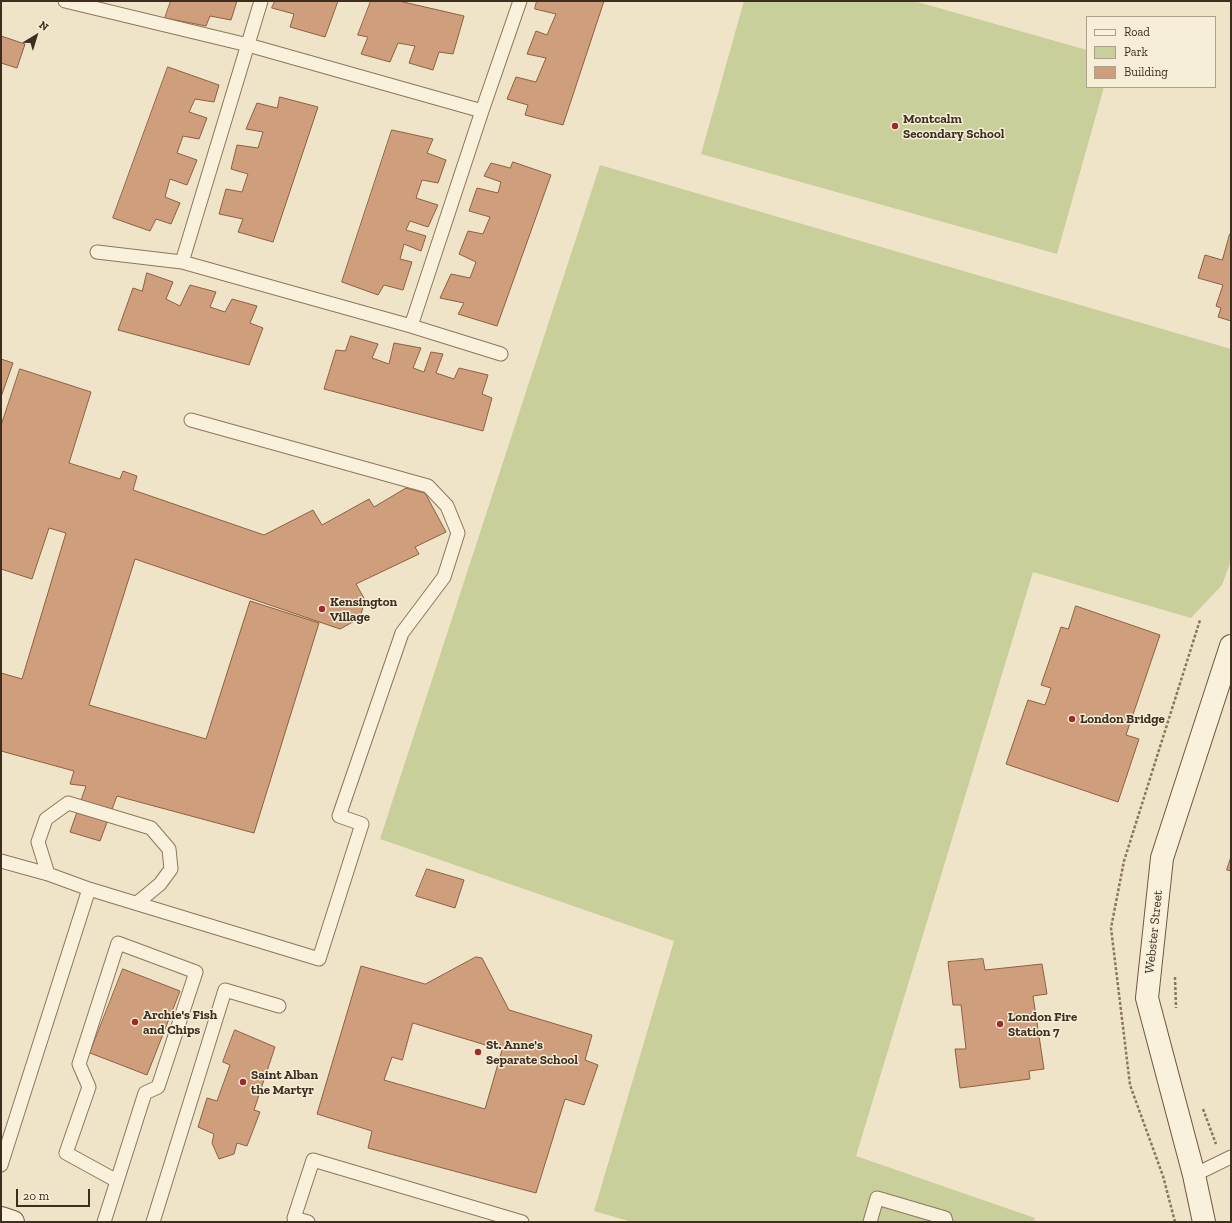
<!DOCTYPE html>
<style>
body{margin:0}
#map{position:relative;width:1232px;height:1223px;overflow:hidden;background:#f0e4c8;font-family:"Zilla Slab",serif}
canvas{display:block}
.frame{position:absolute;inset:0;border:2px solid #3d2e20;pointer-events:none}
.legend{position:absolute;left:1086px;top:16px;width:130px;height:72px;box-sizing:border-box;background:#f7eed8;border:1px solid #ada18e;margin:0;padding:5px 7px;list-style:none;font-size:12px;color:#3d2e20}
.legend li{display:flex;align-items:center;gap:8px;height:20px}
.legend b{width:20px;border:1px solid #ada18e}
.north{position:absolute;left:16px;top:16px;width:40px;height:40px;-webkit-text-stroke:3px #f7eed8;paint-order:stroke;rotate:38deg;font-size:11px;font-weight:700;line-height:16px;text-align:center;color:#3d2e20}
.north::after{content:'';display:block;margin:auto;width:14px;height:18px;background:#3d2e20;clip-path:polygon(50% 0,100% 100%,50% 72%,0 100%)}
.scale{position:absolute;left:16px;top:1189px;width:74px;height:18px;box-sizing:border-box;border:2px solid #3d2e20;border-top:0;padding-left:5px;font-size:12px;line-height:14px;white-space:nowrap;color:#3d2e20;-webkit-text-stroke:3px #f7eed8;paint-order:stroke}
</style>
<div id="map">
<canvas width="1232" height="1223"></canvas>
<div class="frame"></div>
<ul class="legend">
<li><b style="height:5px;background:#faf1dc"></b>Road</li>
<li><b style="height:11px;background:#c9cf9b"></b>Park</li>
<li><b style="height:11px;background:#cf9f7d"></b>Building</li>
</ul>
<div class="north">N</div>
<div class="scale">20 m</div>
</div>
<script>
const c = document.querySelector('canvas').getContext('2d');
c.lineJoin = 'round';
function paint(path, color) { c.fillStyle = color; c.fill(path, 'evenodd'); }
function strokePath(path, color, width, dash) { c.strokeStyle = color; c.lineWidth = width; c.lineCap = dash ? 'butt' : 'round'; c.setLineDash(dash || []); c.stroke(path); }
function write(font, color, halo, rows, align = 'center') {
  c.font = font + ' "Zilla Slab",serif'; c.lineWidth = 3; c.setLineDash([]); c.textBaseline = 'middle'; c.strokeStyle = halo; c.fillStyle = color; for (const [text, x, y, turn = 0] of rows) {
    c.save(); c.translate(x, y); c.rotate((+turn || 0) * Math.PI / 180); c.textAlign = isNaN(turn) ? turn : align; if (halo) c.strokeText(text, 0, 0); c.fillText(text, 0, 0); c.restore();
  }
}
const green = new Path2D(`
 M744 1H914L1087 50V87H1104L1057 254 701 154Z
 M600 165 1231 349V561L1222 585 1191 618 1033 572 856 1156 1035 1218 1034 1222H632L594 1211 674 941 380 839Z`);
const building = new Path2D(`
 M171 1H237L231 20 210 16 206 26 165 18Z
 M275 1H338L325 37 290 27 294 14 272 8Z
 M371 1H399L464 16 453 54 439 52 433 70 409 63 415 46 398 43 390 62 361 54 368 37 358 35Z
 M537 1H604L563 125 525 115 528 105 507 99 516 77 536 82 546 58 527 54 536 31 547 35 556 14 535 9Z
 M1 36 25 44 17 68 1 63Z
 M168 67 219 85 214 102 195 99 189 112 207 118 199 139 183 136 177 153 197 160 187 185 170 179 165 197 180 203 171 224 156 219 150 231 113 218Z
 M280 97 318 107 273 242 238 232 243 219 219 214 226 189 242 192 248 174 231 169 237 145 258 148 263 132 246 129 257 103 277 108Z
 M392 130 433 139 427 153 446 160 438 183 422 180 416 198 438 205 428 227 410 221 406 230 426 236 421 251 404 244 400 259 412 262 403 290 384 285 378 295 342 282Z
 M513 162 551 175 497 326 458 314 464 303 440 298 451 274 470 278 476 262 459 254 468 231 483 234 490 217 469 211 477 188 498 193 501 182 484 176 491 163 510 168Z
 M1230 234H1231V321L1218 317 1221 308 1216 306 1223 285 1198 278 1205 255 1222 260Z
 M147 273 173 282 166 299 180 306 190 285 216 292 210 307 225 312 232 299 257 306 250 323 263 328 249 365 118 330 133 288 142 291Z
 M351 336 378 344 372 358 389 364 394 343 421 348 413 368 424 372 431 352 443 354 436 373 454 379 459 368 488 375 482 394 492 398 483 431 324 389 336 350 345 351Z
 M1 359 13 363 1 397Z
 M20 369 91 392 69 463 120 479 123 471 137 476 133 490 264 535 313 510 322 525 369 499 374 507 406 488 425 493 446 532 415 547 419 554 356 584 365 600 360 618 340 629 135 559 89 705 206 739 250 601 319 623 254 833 117 796 100 841 70 832 86 786 70 784 74 771 1 751V673L22 679 66 533 49 528 32 579 1 569V426Z
 M1076 606 1160 635 1126 735 1139 739 1118 802 1006 764 1028 700 1045 705 1051 688 1041 685 1061 627 1068 629Z
 M1231 857V871L1227 870Z
 M427 869 464 880 455 908 416 896Z
 M476 957 482 958 509 1010 592 1035 585 1060 598 1065 584 1105 565 1099 536 1193 368 1148 372 1131 317 1114 361 966 425 984ZM413 1023 502 1050 485 1109 384 1080 392 1057 402 1060Z
 M983 959 985 970 1042 964 1047 994 1033 996 1044 1069 1029 1071 1030 1079 960 1088 955 1049H966L961 1005H953L948 962Z
 M123 969 180 991 147 1075 90 1053Z
 M235 1030 275 1047 254 1110 260 1112 247 1146 237 1143 234 1154 219 1159 212 1143 214 1134 198 1127 207 1098 217 1101 230 1065 223 1062Z`);
const path = new Path2D(`
 M1175 977 1176 1008
 M1203 1109 1216 1144
 M1175 1222 1163 1176 1130 1085 1111 928 1124 861 1200 620`);
const lane = new Path2D(`
 M65 1 248 45 482 111
 M97 252 182 262 411 326 501 354
 M182 262 261 1
 M411 326 482 111 520 1
 M1 861 48 874 89 889 319 959 362 824 339 816 402 633 444 577 458 533 447 506 428 486 191 420
 M48 874 38 842 46 819 68 803 151 828 169 849 171 869 160 884 137 903
 M1 1165 89 889
 M1194 1175 1231 1157
 M104 1222 145 1093 158 1087 196 972 118 943 79 1064 89 1087 66 1153 117 1181
 M153 1222 225 990 279 1006
 M308 1222 294 1218 313 1160 522 1222
 M870 1222 877 1198 945 1218 946 1222`);
const secondary = new Path2D(`
 M1 1218 13 1222
 M1204 1222 1194 1175 1147 998 1162 858 1231 646`);
const markers = [
 [895,126,4,"#9e2a2b"],
 [322,609,4,"#9e2a2b"],
 [1072,719,4,"#9e2a2b"],
 [135,1022,4,"#9e2a2b"],
 [1000,1024,4,"#9e2a2b"],
 [478,1052,4,"#9e2a2b"],
 [243,1082,4,"#9e2a2b"]
];
const poiNames = [
 ["Montcalm",903,119],
 ["Secondary School",903,134],
 ["Kensington",330,602],
 ["Village",330,617],
 ["London Bridge",1080,719],
 ["Archie's Fish",143,1015],
 ["and Chips",143,1030],
 ["London Fire",1008,1017],
 ["Station 7",1008,1032],
 ["St. Anne's",486,1045],
 ["Separate School",486,1060],
 ["Saint Alban",251,1075],
 ["the Martyr",251,1090]
];
const streetNames = [
 ["Webster Street",1154,932,-84]
];
paint(green, '#c9cf9b');
paint(building, '#cf9f7d');
strokePath(building, '#8d5f41', 1);
strokePath(lane, '#8d765c', 15);
strokePath(secondary, '#6f573f', 24);
strokePath(path, '#8d765c', 2.5, [3, 2]);
strokePath(lane, '#faf1dc', 13);
strokePath(secondary, '#faf1dc', 22);
for (const [x, y, r, color] of markers) { const dot = new Path2D(); dot.arc(x, y, r, 0, 2 * Math.PI); c.fillStyle = color; c.fill(dot); strokePath(dot, '#f7eed8', 1.5); }
write('bold 13px', '#3d2e20', '#f7eed8', poiNames, 'left');
write('13px', '#3d2e20', '#f7eed8', streetNames);
</script>
